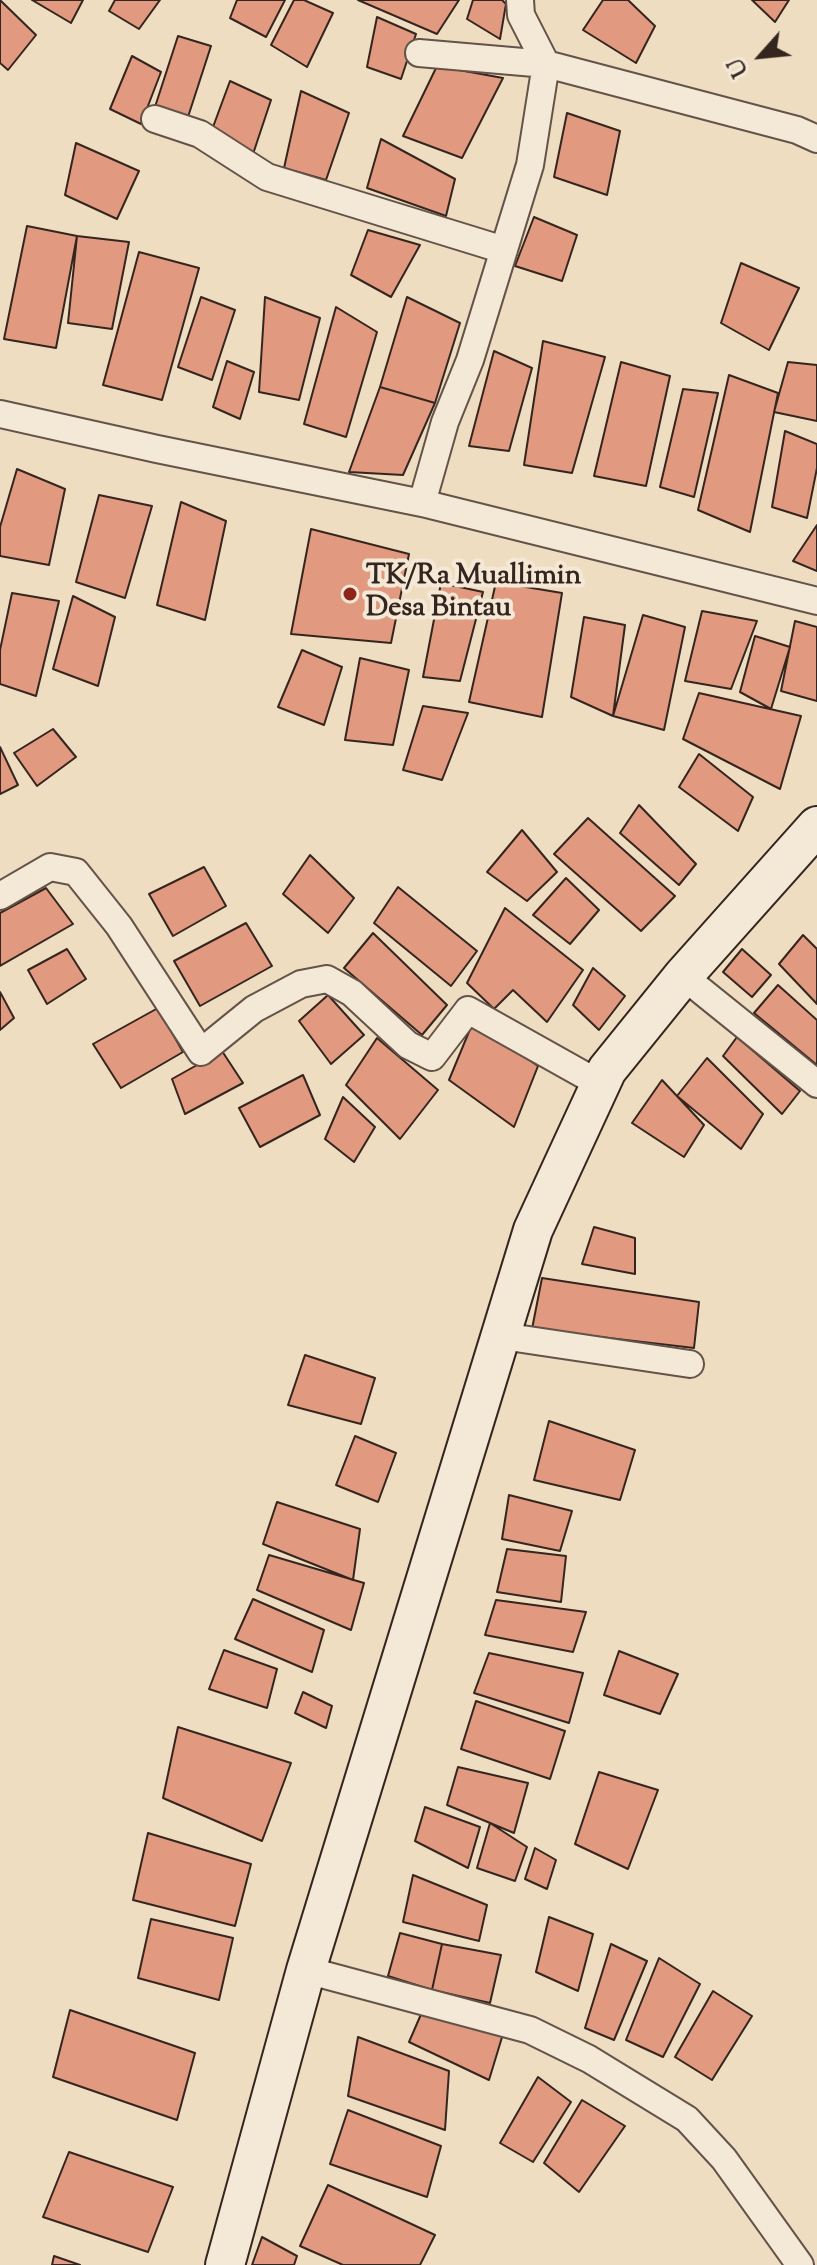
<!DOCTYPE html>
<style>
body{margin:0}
#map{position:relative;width:817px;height:2265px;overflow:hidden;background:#eeddc1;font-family:"Sorts Mill Goudy",serif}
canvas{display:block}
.north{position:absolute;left:721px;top:16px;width:80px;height:80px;-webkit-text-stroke:6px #f4e9d7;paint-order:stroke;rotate:243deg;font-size:22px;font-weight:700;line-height:32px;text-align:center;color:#35251f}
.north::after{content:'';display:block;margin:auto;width:28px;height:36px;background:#35251f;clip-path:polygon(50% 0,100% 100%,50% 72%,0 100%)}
</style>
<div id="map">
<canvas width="817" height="2265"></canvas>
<div class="north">U</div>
</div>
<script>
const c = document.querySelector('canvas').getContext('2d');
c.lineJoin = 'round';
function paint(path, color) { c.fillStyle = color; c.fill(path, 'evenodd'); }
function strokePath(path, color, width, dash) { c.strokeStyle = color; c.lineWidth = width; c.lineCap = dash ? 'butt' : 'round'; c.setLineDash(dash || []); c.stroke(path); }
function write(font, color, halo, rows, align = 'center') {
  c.font = font + ' "Sorts Mill Goudy",serif'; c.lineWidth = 8; c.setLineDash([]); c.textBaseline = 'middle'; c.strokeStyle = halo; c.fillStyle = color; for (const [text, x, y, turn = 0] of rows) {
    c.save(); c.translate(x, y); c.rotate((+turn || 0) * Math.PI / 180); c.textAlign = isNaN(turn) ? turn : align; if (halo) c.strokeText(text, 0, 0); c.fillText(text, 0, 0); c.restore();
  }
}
const building = new Path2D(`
 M0 0 36 35 8 70 0 63Z
 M32 0H83L71 23Z
 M115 0H160L139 29 109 11Z
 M237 0H285L266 37 230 18Z
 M294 0H304L333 13 307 67 271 45Z
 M358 0H459L437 34Z
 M473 0H502L506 4 500 39 467 19Z
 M603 0H628L655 26 636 63 583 30Z
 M752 0H789L775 22Z
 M377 17 416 34 401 79 367 67Z
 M178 36 211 46 187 120 154 110Z
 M132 56 161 72 141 124 110 109Z
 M437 66 503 78 462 158 403 136Z
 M230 81 271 100 253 154 213 127Z
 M301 91 349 113 326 180 284 168Z
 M567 113 620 131 607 195 554 177Z
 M381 139 455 179 446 216 367 188Z
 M76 143 139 171 117 219 65 195Z
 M534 217 577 235 562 281 515 266Z
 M27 226 77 236 56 348 4 339Z
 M368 230 420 245 391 297 351 275Z
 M77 236 129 242 112 329 68 323Z
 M139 252 199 268 162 400 103 385Z
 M741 263 799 288 769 350 721 323Z
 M201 297 235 310 212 380 178 367Z
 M265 297 320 318 299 400 259 392Z
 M407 297 460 323 435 403 380 387Z
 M336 307 377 332 346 437 304 424Z
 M543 341 605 357 572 473 524 465Z
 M494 351 532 368 509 451 469 446Z
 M227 361 254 372 240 419 213 407Z
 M621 362 670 376 646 486 594 476Z
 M788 362 817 365V421L774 412Z
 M729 375 778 393 750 532 698 510Z
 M380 387 435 403 403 475 349 472Z
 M683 389 718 393 694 497 660 487Z
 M785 431 817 444V468L807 518 772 507Z
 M17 469 65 489 49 565 0 556V527Z
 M99 495 152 506 125 598 76 582Z
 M181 502 226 521 205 620 157 605Z
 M817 525V571L793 561Z
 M311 529 409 554 391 643 291 634Z
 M496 582 562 593 542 717 469 702Z
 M441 583 483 592 460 681 423 677Z
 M12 593 59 601 36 696 0 684V650Z
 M73 596 115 617 98 686 53 669Z
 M702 611 757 621 731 689 685 681Z
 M643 615 685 627 664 730 613 716Z
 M584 617 625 625 613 716 571 697Z
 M795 621 817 627V701L781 691Z
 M755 636 790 647 771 709 740 692Z
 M302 650 342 667 324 725 278 707Z
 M360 658 409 670 393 745 345 740Z
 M699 693 801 716 780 789 683 739Z
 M423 706 468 713 442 780 403 770Z
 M53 729 76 757 37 786 14 753Z
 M0 747 18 785 0 794Z
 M699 754 753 797 738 831 679 787Z
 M639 805 696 864 679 885 620 833Z
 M588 818 675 896 641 931 554 854Z
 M522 830 557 872 527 901 487 872Z
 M310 855 354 898 328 933 283 894Z
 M204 867 226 906 173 936 149 894Z
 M566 878 599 910 570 944 533 915Z
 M398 887 477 951 451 986 374 923Z
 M46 888 73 924 0 966V913Z
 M505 908 583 970 547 1022 513 990 494 1009 467 983Z
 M246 923 272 966 200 1006 174 961Z
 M373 933 447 1005 422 1035 344 968Z
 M803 935 817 949V1004L779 964Z
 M67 949 86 979 47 1004 28 970Z
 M742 949 771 975 752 997 723 972Z
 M593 968 625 996 599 1030 573 1005Z
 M778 985 817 1020V1065L754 1013Z
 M0 992 14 1018 0 1030Z
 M328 995 364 1035 331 1064 299 1021Z
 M158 1008 183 1052 121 1088 93 1044Z
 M473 1022 538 1066 514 1127 449 1080Z
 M737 1037 800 1091 782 1114 723 1056Z
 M377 1038 438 1090 400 1139 346 1085Z
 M222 1051 243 1083 185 1114 172 1079Z
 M707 1058 763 1114 741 1149 677 1096Z
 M303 1075 320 1115 260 1147 239 1108Z
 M662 1080 704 1125 684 1157 632 1123Z
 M343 1097 375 1127 354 1162 325 1139Z
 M594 1227 635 1238V1274L582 1264Z
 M542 1278 699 1302 694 1348 532 1329Z
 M305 1355 375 1378 361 1424 288 1405Z
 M549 1421 635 1450 620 1500 534 1480Z
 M355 1436 396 1453 378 1502 336 1485Z
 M509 1495 572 1511 560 1551 502 1539Z
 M277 1502 360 1529 353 1580 263 1544Z
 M507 1549 566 1556 561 1602 497 1592Z
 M269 1555 364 1583 351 1630 257 1590Z
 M253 1599 324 1630 312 1672 235 1639Z
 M496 1600 586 1612 573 1652 485 1635Z
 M224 1650 277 1669 267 1708 209 1689Z
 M619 1651 678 1674 660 1714 604 1695Z
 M489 1653 583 1673 569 1723 474 1693Z
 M303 1692 332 1706 326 1728 295 1713Z
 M476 1701 565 1731 550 1779 461 1749Z
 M178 1727 291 1763 262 1841 163 1798Z
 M458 1767 528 1783 514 1833 447 1805Z
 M599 1772 658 1790 628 1869 575 1844Z
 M425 1807 480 1827 468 1868 415 1841Z
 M490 1823 527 1847 515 1881 477 1868Z
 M148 1833 251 1864 235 1926 133 1900Z
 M535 1848 556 1860 547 1889 525 1879Z
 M413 1875 487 1905 479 1941 403 1922Z
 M549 1917 593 1934 578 1991 536 1972Z
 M151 1919 233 1938 219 2000 138 1978Z
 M400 1933 442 1944 432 1990 388 1976Z
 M442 1944 501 1955 490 2003 432 1990Z
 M611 1944 647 1961 614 2040 585 2028Z
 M659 1958 700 1984 663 2057 626 2040Z
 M713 1991 752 2016 712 2080 675 2057Z
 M70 2010 195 2053 177 2120 53 2077Z
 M422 2012 503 2034 489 2080 409 2042Z
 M358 2037 449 2071 445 2130 348 2096Z
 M538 2077 571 2102 533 2162 500 2143Z
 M582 2100 625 2126 579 2192 544 2163Z
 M348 2110 441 2146 427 2197 330 2164Z
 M69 2152 173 2187 148 2252 43 2217Z
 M328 2185 435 2235 420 2265H343L300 2246Z
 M262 2237 297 2256 294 2265H252Z
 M54 2256 80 2265H52Z`);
const street = new Path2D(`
 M419 53 546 64 797 130 817 139
 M155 119 200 134 267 177 504 250
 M0 414 157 449 422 503 817 601
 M422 503 445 422 470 360 530 165 546 64 521 15 520 0
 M0 896 50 867 76 872 119 926 201 1052 254 1009 301 984 327 979 352 993 408 1045 432 1057 468 1010 600 1084
 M683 976 817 1084
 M502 1336 690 1364
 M306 1970 530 2030 589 2059 687 2119 724 2159 800 2265`);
const secondary = new Path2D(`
 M225 2265 306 1970 533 1230 607 1070 683 976 817 826`);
const markers = [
 [350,594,8,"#8f2418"]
];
const poiNames = [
 ["TK/Ra Muallimin",366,578],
 ["Desa Bintau",366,610]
];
paint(building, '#e19980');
strokePath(building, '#35251f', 2);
strokePath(street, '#635348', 30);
strokePath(secondary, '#35251f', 42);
strokePath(street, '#f4e9d7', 26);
strokePath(secondary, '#f4e9d7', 38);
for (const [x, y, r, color] of markers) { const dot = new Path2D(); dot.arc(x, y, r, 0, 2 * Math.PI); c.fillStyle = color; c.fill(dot); strokePath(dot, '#f4e9d7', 3); }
write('bold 28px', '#35251f', '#f4e9d7', poiNames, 'left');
</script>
